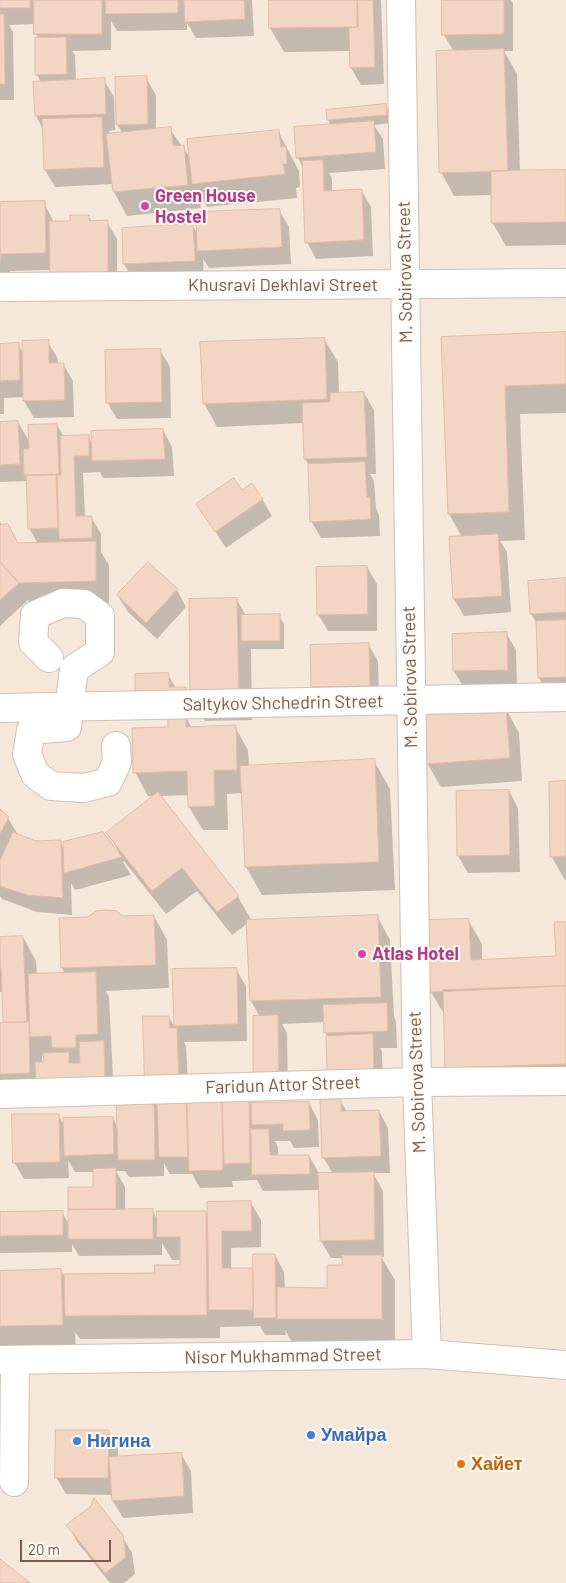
<!DOCTYPE html>
<meta charset="utf-8">
<style>
body{margin:0}
#map{position:relative;width:566px;height:1583px;overflow:hidden;background:#fdf6ec;font-family:Barlow,sans-serif}
canvas{display:block}
.scale{position:absolute;left:20px;top:1540px;width:91px;height:22px;box-sizing:border-box;border:2px solid #7a5c4d;border-top:0;padding-left:6px;font-size:15px;line-height:18px;white-space:nowrap;color:#7a5c4d;-webkit-text-stroke:4px #fffaf3;paint-order:stroke}
</style>
<div id="map">
<canvas width="566" height="1583"></canvas>
<div class="scale">20 m</div>
</div>
<script>
const c = document.querySelector('canvas').getContext('2d');
c.lineJoin = 'round';
function paint(path, color) { c.fillStyle = color; c.fill(path, 'evenodd'); }
function strokePath(path, color, width, dash) { c.strokeStyle = color; c.lineWidth = width; c.lineCap = dash ? 'butt' : 'round'; c.setLineDash(dash || []); c.stroke(path); }
function write(font, color, halo, rows, align = 'center') {
  c.font = font + ' Barlow,sans-serif'; c.lineWidth = 4; c.setLineDash([]); c.textBaseline = 'middle'; c.strokeStyle = halo; c.fillStyle = color; for (const [text, x, y, turn = 0] of rows) {
    c.save(); c.translate(x, y); c.rotate((+turn || 0) * Math.PI / 180); c.textAlign = isNaN(turn) ? turn : align; if (halo) c.strokeText(text, 0, 0); c.fillText(text, 0, 0); c.restore();
  }
}
const residential = new Path2D(`
 M0 0H566V1583H0Z`);
const shadow = new Path2D(`
 M0 0H252L254 36 196 38 187 23V30L117 31 111 21V50L72 51 75 55 76 81 104 80 114 97 115 130 109 131 111 135 123 134 117 124 146 78 156 95V130L170 129 191 159 278 131 299 171 300 187 296 188 297 198 207 207 199 194 201 208 127 216 114 192 113 184 55 187 45 170 43 129 36 116 34 83 41 82 37 75 39 39 36 34V24L9 25 13 32 14 100H0Z
 M270 0H381L384 84 361 85 351 68V51L284 52 270 28Z
 M443 0H511L513 3V51H504L517 74 520 172 566 171V245L506 246 492 222V195L454 196 441 172 454 52 444 35Z
 M385 106 390 114 391 123 374 125 383 139 385 169 329 173 332 178V192L361 190 371 207 373 256 316 259 307 242 303 168 298 158 295 128 331 126 328 120Z
 M0 203H44L54 222H71L88 216 92 222H107L117 239V297L51 270 10 271V279L0 280Z
 M279 210 289 227 291 264 209 268 203 259 204 278 134 281 124 264 193 226 198 235Z
 M566 333V413L520 414 525 540 500 541 507 552 511 612 464 616 454 599 462 537 449 514 443 338Z
 M324 339 338 362 339 394 364 393 374 410 376 474H370L374 481 376 508 379 515 380 536 321 538 311 521 309 465 305 459 304 423 217 427 204 403Z
 M48 342 58 359V364H63L73 381 74 417 34 418 24 401V397L4 398V414H0V345L18 344 23 353Z
 M160 350 170 367 171 418 117 419 107 402Z
 M18 422 30 443 57 425 64 437H88L93 444 163 430 172 447 174 476 103 478 100 472 83 473 85 517H91L101 534V552L109 565V604L34 606 28 600 0 626V521L2 526 18 544H38L29 528 28 481 0 482V423Z
 M242 492 262 499 272 516 226 548 198 505Z
 M367 567 377 584V631H328L318 614Z
 M566 580V694L549 695 539 678 538 625 531 614 529 582Z
 M177 590 186 607 157 639 128 612 118 596Z
 M237 600 246 616H279L284 624V649H251L252 720 205 721 195 704 185 715 192 728 235 727 248 750 249 767 374 761 390 789 395 890 262 895 246 867 243 793 227 794 228 830H203L189 807V795L160 796 238 897 252 921 377 916 390 940 394 1017 396 1021 397 1048H380L382 1052 383 1088 327 1036 325 1032V1022L282 1024 287 1033 288 1093H264L260 1017 251 1001 248 923 232 935 197 891 166 914 124 861 123 862 131 875 75 890 71 883 72 915 37 912 2 899 0 896V811L8 818 18 835 36 842H60L64 849 119 852 108 833 156 796H148L135 772 170 728 168 675 176 688H186L191 698Z
 M506 633 516 650 517 687 464 688 454 671 453 635Z
 M368 644 378 661 379 702 322 704 312 687Z
 M506 709 519 733 522 781 441 787 427 763Z
 M566 783V880H565L551 856Z
 M509 791 518 808 520 872 468 873 458 856Z
 M154 916 167 940 169 988 106 991 109 997 114 1098H0V1024H5L4 992H0V938L23 937 36 961 37 975 65 974 62 968 60 919ZM42 1054 45 1060V1063H42Z
 M468 920 482 944V961L557 957 566 923V1088L460 1091 447 1068 445 1016 431 992Z
 M236 969 246 986 247 1041 184 1042 186 1046 189 1102 248 1099 251 1104 309 1103 318 1120 319 1147 294 1148 290 1141H275L278 1147V1157L309 1156 319 1173 333 1174 323 1157 340 1100 347 1112 379 1111 388 1128 390 1173H373L383 1191 384 1257H381L395 1280V1342H292L285 1330 286 1335H265L260 1326 220 1327V1338L80 1339 75 1332 76 1348 2 1350 0 1346V1272L61 1271 66 1279 156 1274 181 1266V1260H172L162 1243V1255L79 1256 72 1244V1252L0 1253V1214L62 1212 69 1225 71 1211 70 1208 94 1188V1172H75L68 1160 69 1178 24 1179 14 1162 58 1115 65 1126 113 1118 118 1128 155 1100 169 1017 175 1028 174 971ZM155 1102H159V1110ZM164 1163 170 1174H192L200 1188 233 1187 232 1181 257 1180 263 1191 320 1190 321 1241 331 1258H343V1266L328 1289H285L284 1272 275 1255 255 1269H231V1248L261 1247V1220L251 1203 208 1218 205 1212 158 1221 152 1210 125 1211V1187L116 1171H125L129 1177 164 1176Z
 M108 1431 118 1448V1458L181 1454 191 1471 193 1513 123 1518 113 1501V1495L66 1494 56 1477Z
 M68 1526 122 1536 132 1553 135 1574 124 1583H110L78 1543Z`);
const building = new Path2D(`
 M0 0H30V8H0Z
 M34 0H102V34H34Z
 M106 0H178V13L106 14Z
 M184 0H244L245 19 185 22Z
 M269 0H357V27L269 28Z
 M358 0H373L375 67 350 68 349 28 358 27Z
 M442 0H504V34L442 35Z
 M0 14H4L5 84H0Z
 M66 37 67 74 35 75V38Z
 M504 49 508 171 439 173 436 51Z
 M147 76 148 124 116 125 115 77Z
 M105 78 106 114 35 116 33 82Z
 M386 104 387 115 327 120 326 110Z
 M102 117 104 167 44 170 42 119Z
 M374 121 376 152 296 158 294 127Z
 M171 127 173 146 184 145 188 185 113 192 106 134Z
 M279 130 281 147 286 146 287 164H283L285 174 192 184 187 139Z
 M323 160 324 191 362 189 364 240 305 243 302 161Z
 M566 170V222L491 223V171Z
 M45 201 46 253 1 254 0 263V202Z
 M280 209 282 247 197 251 196 212Z
 M70 215H89V221L108 220V280L50 281 49 221H70Z
 M193 224 195 261 123 264 122 228Z
 M566 332V384L505 386 509 512 448 514 441 337Z
 M325 338 327 399 203 404 200 342Z
 M49 340V363H64L65 400 23 401 22 341Z
 M19 343 20 380 0 381V344Z
 M161 349 162 402 106 403 105 350Z
 M364 392 367 457 304 459 302 403 330 402V393Z
 M18 421 20 464 0 465V422Z
 M57 424 59 474 24 475 23 449H29L28 425Z
 M163 429 165 459 92 461 91 431Z
 M89 435V456H74L76 516H92V538L59 539 57 475H61L60 436Z
 M365 462 367 497H370L371 519 310 522 308 464Z
 M56 475 58 528 28 529 26 476Z
 M234 478 242 490 252 483 263 499 215 532 196 504Z
 M8 524 18 543 96 541V581L19 583 0 562V525Z
 M498 534 502 596 453 599 449 537Z
 M0 562 19 583 0 600Z
 M148 562 178 589 146 623 117 595Z
 M367 566 368 614 317 615 316 567Z
 M566 578V612L530 614 528 581Z
 M237 598 239 696 190 697 189 599Z
 M280 614V641H241V615Z
 M566 620V677L538 678 536 621Z
 M507 632 508 670 453 671 452 634Z
 M369 643 370 686 311 687 310 645Z
 M169 673V687H186L187 698 135 699V674Z
 M506 708 510 758 426 764 423 713Z
 M186 714V727L236 725 237 770H214L215 806 188 807 187 771 133 773 132 728 168 727V715Z
 M375 759 379 862 245 867 240 766Z
 M566 781V856L550 857 549 782Z
 M509 790 510 855 457 856 456 791Z
 M158 792 239 896 217 912 182 868 152 891 106 833Z
 M0 809 9 817 0 834Z
 M13 832 36 841 61 840 63 898 27 895 0 886V861Z
 M103 832 122 857 64 873 63 842Z
 M107 910 117 911 122 916 154 915 156 965 61 968 59 918 88 917 96 911Z
 M378 915 381 997 250 1001 246 920Z
 M469 919 471 960 556 956 554 922H566V986L430 992 427 920Z
 M23 936 27 1022H3L1 968H0V937Z
 M237 968 238 1024 174 1026 172 969Z
 M96 972 98 1034 76 1035V1048H52L51 1036 30 1037 28 974Z
 M566 986V1064L445 1068 443 990Z
 M387 1003 388 1031 324 1033 323 1005Z
 M278 1015 279 1076H253V1016Z
 M143 1016H169L170 1028H177L179 1084 145 1085Z
 M29 1022 30 1073 0 1074V1023Z
 M373 1034 374 1072 327 1074 326 1036Z
 M104 1041 105 1081 36 1084 35 1062H44L43 1053 69 1052V1063H80L79 1042Z
 M154 1098 155 1160H118L116 1099Z
 M249 1098 250 1163 224 1164 222 1099Z
 M341 1099V1111L379 1110 381 1156 322 1158 320 1100Z
 M222 1100 223 1170 189 1171 187 1101Z
 M186 1101 188 1157H159L157 1102Z
 M309 1102 310 1130 283 1131V1124L252 1125 251 1103Z
 M12 1114H59L60 1162 13 1163Z
 M113 1117 114 1154 64 1156 63 1118Z
 M251 1129H269L270 1155H309L310 1174 252 1175Z
 M116 1168V1209H68V1187H93V1169Z
 M374 1172 375 1240 320 1241 318 1173Z
 M251 1201 252 1231H222V1268H253V1310H209L207 1202Z
 M153 1209V1239H68V1210Z
 M63 1211V1235L0 1236V1212Z
 M157 1211H206L207 1315 65 1316 64 1274 155 1273 154 1265H180V1237H157Z
 M253 1254H275L276 1318H254Z
 M342 1255H382V1319H277V1287L327 1288V1265H342Z
 M61 1269 63 1325 0 1326V1271Z
 M56 1430H109L108 1478H55Z
 M182 1453 184 1496 112 1501 109 1457Z
 M94 1498 123 1535 126 1557 105 1573 66 1525 91 1506Z
 M0 1559 30 1583H0Z`);
const minor = new Path2D(`
 M401 0 417 1082 427 1354
 M0 287 566 283
 M49 658 33 642 35 615 63 603 84 604 100 616V652L74 669 67 727 31 730 27 754 35 774 51 786 84 788 108 782 117 762 116 746
 M0 708 566 697
 M0 1094 417 1082 566 1081
 M0 1360 427 1354 566 1365
 M14 1482 15 1360`);
const markers = [
 [145,206,5,"#d1479c"],
 [362,954,5,"#d1479c"],
 [311,1435,5,"#3f7fe0"],
 [77,1441,5,"#3f7fe0"],
 [461,1464,5,"#e8710a"]
];
const hotelNames = [
 ["Green House",155,196],
 ["Hostel",155,217],
 ["Atlas Hotel",372,954]
];
const streetNames = [
 ["M. Sobirova Street",405,272,-91],
 ["Khusravi Dekhlavi Street",283,285],
 ["M. Sobirova Street",410,677,-91],
 ["Saltykov Shchedrin Street",283,703,-1],
 ["M. Sobirova Street",417,1082,-92],
 ["Faridun Attor Street",283,1085,-2],
 ["Nisor Mukhammad Street",283,1356,-1]
];
const shopNames = [
 ["Умайра",321,1435],
 ["Нигина",87,1441]
];
const foodNames = [
 ["Хайет",471,1464]
];
paint(residential, '#f5e8da');
paint(shadow, '#0003');
paint(building, '#f3d5c3');
strokePath(building, '#e6bba3', 1);
strokePath(minor, '#d1beb0', 30);
strokePath(minor, '#fff', 28);
for (const [x, y, r, color] of markers) { const dot = new Path2D(); dot.arc(x, y, r, 0, 2 * Math.PI); c.fillStyle = color; c.fill(dot); strokePath(dot, '#fffaf3', 2); }
write('bold 18px', '#b23c85', '#fffaf3', hotelNames, 'left');
write('18px', '#7a5c4d', '#fffaf3', streetNames);
write('bold 18px', '#366cbe', '#fffaf3', shopNames, 'left');
write('bold 18px', '#c56008', '#fffaf3', foodNames, 'left');
</script>
